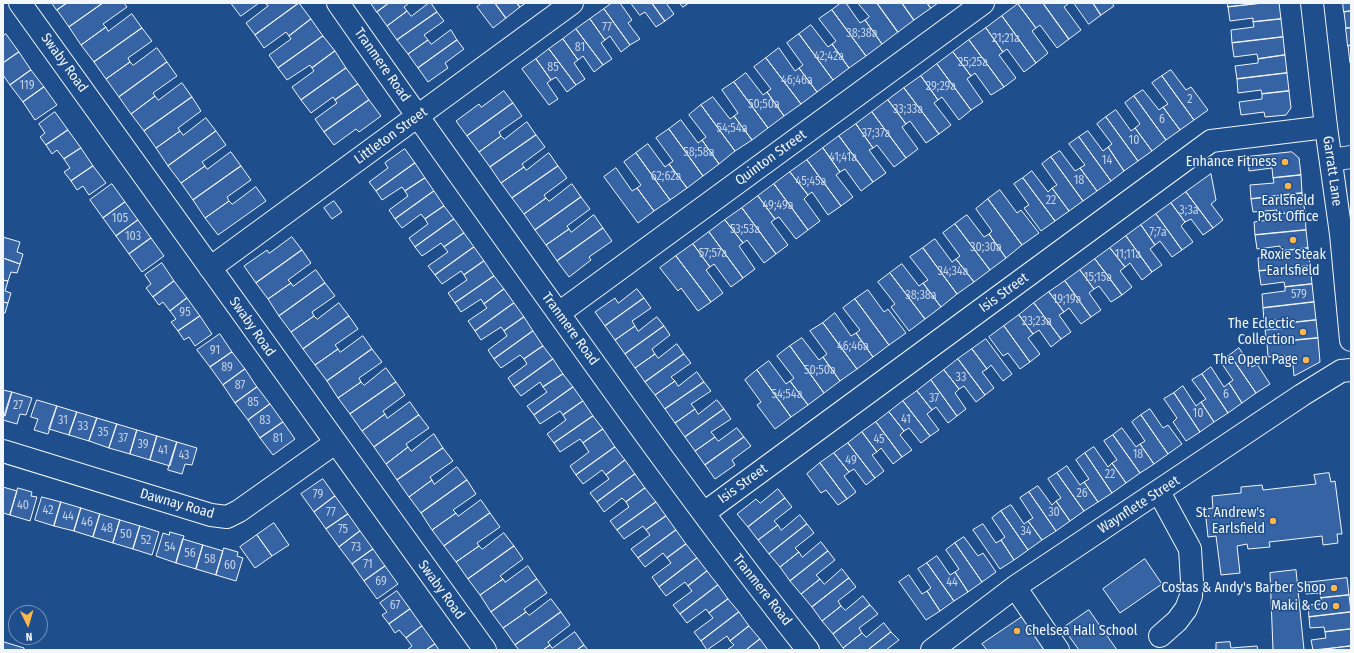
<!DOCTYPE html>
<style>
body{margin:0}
#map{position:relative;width:1354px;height:653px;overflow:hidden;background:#1f4e8c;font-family:"Fira Sans Condensed",sans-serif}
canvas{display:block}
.frame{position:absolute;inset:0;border:4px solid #f2f6ff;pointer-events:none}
.north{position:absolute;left:8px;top:605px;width:40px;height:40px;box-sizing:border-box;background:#1f4e8c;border:1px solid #7391ba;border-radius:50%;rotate:175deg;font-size:11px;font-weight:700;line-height:16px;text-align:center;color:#f2f6ff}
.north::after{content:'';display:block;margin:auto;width:14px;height:18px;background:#ffb74d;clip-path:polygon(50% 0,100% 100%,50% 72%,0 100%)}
</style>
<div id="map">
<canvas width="1354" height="653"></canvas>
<div class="frame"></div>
<div class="north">N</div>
</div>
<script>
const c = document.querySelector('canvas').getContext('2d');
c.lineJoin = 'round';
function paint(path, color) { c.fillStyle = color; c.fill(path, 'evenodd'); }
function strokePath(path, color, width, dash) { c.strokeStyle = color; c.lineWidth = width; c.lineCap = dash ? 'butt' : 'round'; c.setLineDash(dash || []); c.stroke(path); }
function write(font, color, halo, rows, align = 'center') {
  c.font = font + ' "Fira Sans Condensed",sans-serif'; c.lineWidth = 3; c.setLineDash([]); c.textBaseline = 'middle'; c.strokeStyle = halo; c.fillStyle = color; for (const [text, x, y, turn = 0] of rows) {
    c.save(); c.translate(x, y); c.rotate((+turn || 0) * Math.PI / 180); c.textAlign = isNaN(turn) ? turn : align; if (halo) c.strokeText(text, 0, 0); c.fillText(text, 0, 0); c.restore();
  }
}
const building = new Path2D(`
 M52 3H67L57 10Z
 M67 3H103L69 27 57 10Z
 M103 3H124L127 7 103 24 106 27 81 45 69 27Z
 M231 3H259L241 16Z
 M265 3H299L255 35 246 23 268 6Z
 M299 3 311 19 289 36 286 32 264 48 255 35Z
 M371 3H389L377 12Z
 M389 3H409L404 7 407 11 387 26 377 12Z
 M429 3H431L437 12 397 40 387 26 407 11 411 16Z
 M482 3H495L506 18 493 28 477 7Z
 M495 3H517L520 7 506 18Z
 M517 3H526L520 7Z
 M612 3H620L632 20 628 23 640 39 630 45 604 9Z
 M631 3H652L665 21 656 27 645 12 640 15Z
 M652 3H666L674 14 665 21Z
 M680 3H689L683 7Z
 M841 3H846L860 23 865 20 882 44 866 56 832 10Z
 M858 3H877L898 32 882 44 865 20 869 17Z
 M877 3H902L914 20 898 32Z
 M902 3H927L931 8 914 20Z
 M927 3H938L931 8Z
 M1020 3H1043L1069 39 1057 48 1040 25 1036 28 1018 4Z
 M1043 3H1068V4L1064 7 1081 30 1069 39Z
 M1074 3H1093L1101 15 1089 24Z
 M1093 3H1112L1114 6 1101 15Z
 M1228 3H1263L1228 7Z
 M1263 3H1279L1281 19 1253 22V18L1230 21 1228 7Z
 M1343 3H1351V11L1344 12Z
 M1018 4 1036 28 1032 31 1048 53 1036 63 1002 16Z
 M604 9 630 45 621 52 610 36 605 40 590 19Z
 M832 10 866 56 849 68 832 44 836 41 819 19Z
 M1351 11V28H1346L1344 12Z
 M437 12 444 21 424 35 428 40 408 54 397 40Z
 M132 14 142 28 94 62 81 45 106 27 108 31Z
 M1002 16 1036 63 1024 72 1007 49 1003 52 986 28Z
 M311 19 323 36 278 68 269 55 291 39 289 36Z
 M590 19 605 40 601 43 612 59 603 65 576 29Z
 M1281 19 1283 37 1232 43 1231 30 1254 27 1253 22Z
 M811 25 828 47 832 44 849 68 833 80 799 34Z
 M142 28 152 41 128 58 130 62 106 79 94 62Z
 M986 28 1003 52 999 55 1016 78 1004 87 969 40Z
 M1346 28H1351V45L1348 46Z
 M576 29 603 65 594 72 583 56 578 60 563 39Z
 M451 30 457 40 418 68 408 54 428 40 431 44Z
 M6 34 19 52 3 63V36Z
 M799 34 833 80 817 92 799 68 803 65 787 43Z
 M323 36 335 51 312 68 310 65 287 80 278 68Z
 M1283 37 1285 55 1258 59 1257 54 1234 57 1232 43Z
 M563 39 578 60 574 63 585 79 576 85 549 49Z
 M457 40 464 49 445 63 448 68 428 82 418 68Z
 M969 40 1004 87 991 95 975 73 971 76 953 52Z
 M1351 45V62L1350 63 1348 46Z
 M157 48 167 62 119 97 106 79 130 62 133 65Z
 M779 48 795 71 799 68 817 92 801 104 766 58Z
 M549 49 576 85 567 92 556 77 551 80 536 59Z
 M335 51 346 68 301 100 292 87 314 71 312 68Z
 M19 52 31 70 10 85 3 75V63Z
 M953 52 971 76 967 79 983 102 971 110 937 64Z
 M1285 55 1287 73 1237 79 1235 66 1258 63V59Z
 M766 58 801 104 784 116 767 92 771 89 754 67Z
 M536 59 551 80 547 83 558 99 549 105 522 69Z
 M167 62 177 76 153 93 155 96 131 114 119 97Z
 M937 64 971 110 959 120 942 97 938 100 921 76Z
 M346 68 358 84 335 100 333 97 311 113 301 100Z
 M31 70 44 87 23 102 10 85Z
 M1171 70 1186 90 1191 87 1208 110 1194 120 1162 76Z
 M746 73 763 95 767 92 784 116 768 128 734 82Z
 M1287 73 1289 91 1262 94 1261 90 1238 93 1237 79Z
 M921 76 938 100 934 103 951 125 939 134 904 88Z
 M1162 76 1194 120 1180 130 1163 107 1168 104 1152 83Z
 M734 82 768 128 752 140 734 116 738 113 722 90Z
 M182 83 192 97 144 131 131 114 155 96 158 100Z
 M358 84 369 100 324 132 315 119 337 103 335 100Z
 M44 87 57 105 35 120 23 102Z
 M904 88 939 134 926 143 910 121 906 124 888 100Z
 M1143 90 1159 110 1163 107 1180 130 1166 140 1134 96Z
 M504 91 513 103 467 136 456 121 479 104 481 107Z
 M1289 91 1291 108 1286 115 1265 117 1264 112 1241 115 1239 102 1262 99V94Z
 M1134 96 1166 140 1152 151 1135 128 1140 124 1125 103Z
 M192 97 201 111 178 128 180 131 156 148 144 131Z
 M713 97 730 119 734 116 752 140 735 151 701 105Z
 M369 100 381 116 359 132 356 129 334 145 324 132Z
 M888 100 906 124 902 127 918 149 906 158 872 112Z
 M513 103 522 116 499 132 501 136 479 152 467 136Z
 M701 105 735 151 719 164 702 140 706 137 689 115Z
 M1116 110 1131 131 1135 128 1152 151 1138 161 1106 117Z
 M55 112 68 130 46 145 40 137 45 133 39 124Z
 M872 112 906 158 894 167 877 145 873 148 856 124Z
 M1106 117 1138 161 1124 171 1108 147 1112 144 1097 124Z
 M206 118 216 131 168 166 156 148 180 131 183 135Z
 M681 120 698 143 702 140 719 164 703 176 669 129Z
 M527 122 536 135 490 167 479 152 501 136 504 139Z
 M856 124 873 148 869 150 886 173 873 182 839 136Z
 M669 129 703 176 687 188 669 164 673 161 656 138Z
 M68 130 81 148 64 159 57 150 52 154 46 145Z
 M216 131 226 145 202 162 205 166 181 183 168 166Z
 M1088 131 1103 151 1108 147 1124 171 1111 181 1079 137Z
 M536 135 545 147 522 164 524 167 501 183 490 167Z
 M839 136 873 182 861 191 845 169 840 172 823 148Z
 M1079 137 1111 181 1097 191 1080 168 1085 165 1069 144Z
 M648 144 665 167 669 164 687 188 670 200 636 153Z
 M81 148 93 166 71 181 64 172 70 168 64 159Z
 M823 148 840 172 836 175 853 197 841 206 807 160Z
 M405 149 415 163 376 191 369 182 388 168 385 163Z
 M1060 151 1075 171 1080 168 1097 191 1083 201 1051 157Z
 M231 152 241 166 193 200 181 183 205 166 207 169Z
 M1292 152 1299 158 1301 175 1273 178 1272 168 1249 171 1247 157Z
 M549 153 558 166 512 198 501 183 524 167 526 170Z
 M636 153 670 200 654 211 637 188 641 185 624 162Z
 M1051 157 1083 201 1069 211 1052 188 1057 185 1042 164Z
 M807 160 841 206 828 215 812 192 808 195 790 172Z
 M415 163 425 178 405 191 402 187 382 200 376 191Z
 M93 166 106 183 89 195 83 186 77 190 71 181Z
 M241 166 251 180 227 197 229 201 205 218 193 200Z
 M558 166 567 178 544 195 546 198 524 214 512 198Z
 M616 168 632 191 637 188 654 211 638 223 604 177Z
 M1032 171 1048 192 1052 188 1069 211 1055 221 1023 178Z
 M790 172 808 195 804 199 820 221 808 230 774 184Z
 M1211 174 1216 200 1211 204 1223 220 1213 228 1186 192Z
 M1301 175 1302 193 1251 199 1250 185 1274 183 1273 178Z
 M425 178 434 191 395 219 389 210 408 196 405 191Z
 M1023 178 1055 221 1041 231 1024 208 1029 205 1014 184Z
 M112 184 125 202 103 218 90 200Z
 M572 184 581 197 535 230 524 214 546 198 549 201Z
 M774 184 808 230 796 239 779 217 775 219 758 196Z
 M256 187 266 201 218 235 205 218 229 201 232 204Z
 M1000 190 1017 213 1021 210 1039 233 1022 245 988 199Z
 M434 191 444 206 425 219 421 214 402 228 395 219Z
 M1186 192 1213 228 1203 235 1191 219 1185 222 1171 203Z
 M1302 193 1305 212 1277 214V210L1253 212 1251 199Z
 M758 196 775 219 771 222 788 245 776 254 742 208Z
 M581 197 590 209 567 226 569 229 546 245 535 230Z
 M988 199 1022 245 1006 258 989 234 992 231 976 209Z
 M334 201 342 212 332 219 324 208Z
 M125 202 138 220 116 236 103 218Z
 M1171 203 1185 222 1181 226 1193 242 1182 250 1156 214Z
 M444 206 454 219 415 247 409 238 428 224 425 219Z
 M742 208 776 254 764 263 747 240 743 243 725 220Z
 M1305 212 1306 230 1255 235 1254 222 1277 219V214Z
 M1156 214 1182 250 1172 257 1160 241 1155 245 1141 225Z
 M594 215 603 228 557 261 546 245 569 229 571 232Z
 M967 215 984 237 989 234 1006 258 990 270 955 224Z
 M454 219 464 233 444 247 441 243 422 256 415 247Z
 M138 220 151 238 129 254 116 236Z
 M725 220 743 243 739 246 755 269 743 278 709 232Z
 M955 224 990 270 974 282 956 259 960 256 943 233Z
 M1141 225 1155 245 1150 249 1162 265 1152 272 1126 236Z
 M603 228 612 241 589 257 591 260 569 277 557 261Z
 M1306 230 1308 248 1281 251 1280 246 1257 249 1255 235Z
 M709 232 743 278 731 287 714 264 710 267 693 244Z
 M464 233 474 247 435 275 428 266 448 252 444 247Z
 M1126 236 1152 272 1142 280 1130 263 1125 267 1110 248Z
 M3 237 20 242 17 252 23 254 20 264 3 258Z
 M292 237 302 250 256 283 244 266 267 250 269 253Z
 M151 238 164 256 142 272 129 254Z
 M935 239 952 262 956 259 974 282 957 294 923 248Z
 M693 244 710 267 706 270 723 293 711 302 676 256Z
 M474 247 484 261 464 275 461 271 442 284 435 275Z
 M923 248 957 294 941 307 923 283 928 280 910 257Z
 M1110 248 1125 267 1120 271 1132 287 1122 295 1095 259Z
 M1308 248 1310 266 1259 271 1258 258 1281 255V251Z
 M302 250 311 263 288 280 291 283 268 299 256 283Z
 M676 256 711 302 698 311 681 288 678 291 660 268Z
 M3 258 20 264 17 273 11 272 8 281 3 280Z
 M1095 259 1122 295 1111 302 1099 286 1094 289 1080 270Z
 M484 261 494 276 455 303 448 293 467 280 464 275Z
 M162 263 174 281 153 297 146 288 151 284 145 275Z
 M902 264 919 286 923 283 941 307 925 319 890 273Z
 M1310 266 1312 284 1285 287 1284 282 1261 285 1259 271Z
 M316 270 325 283 279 316 268 299 291 283 293 286Z
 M1080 270 1094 289 1089 293 1101 310 1091 317 1065 281Z
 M890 273 925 319 909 331 891 307 895 304 878 282Z
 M494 276 504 289 484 304 481 299 461 312 455 303Z
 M3 280 8 281 5 291 11 293 8 303 3 302Z
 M174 281 187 298 170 311 163 302 159 305 153 297Z
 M1065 281 1091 317 1081 324 1069 308 1064 312 1049 292Z
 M325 283 335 296 312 312 314 316 291 332 279 316Z
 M1312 284 1314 302 1263 308 1262 294 1285 291V287Z
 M504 289 514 303 475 331 468 321 487 308 484 304Z
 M637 289 644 298 605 326 595 312 615 298 618 303Z
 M868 290 884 312 888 309 906 333 889 345 855 299Z
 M1049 292 1064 312 1059 315 1071 332 1061 339 1034 303Z
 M187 298 200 316 178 331 171 322 176 319 170 311Z
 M644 298 651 308 632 321 635 326 615 340 605 326Z
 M855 299 889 345 873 357 856 333 860 330 843 308Z
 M3 302 8 303 5 313H3Z
 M1314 302 1316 320 1289 323 1288 319 1264 321 1263 308Z
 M339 303 349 316 303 349 291 332 314 316 317 319Z
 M514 303 524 317 504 331 501 327 481 340 475 331Z
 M1034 303 1061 339 1051 347 1039 330 1033 334 1019 315Z
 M835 313 851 336 856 333 873 357 857 369 823 323Z
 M1019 315 1033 334 1028 338 1040 354 1030 362 1004 326Z
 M200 316 212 334 195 346 189 337 184 340 178 331Z
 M349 316 358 329 335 345 338 349 315 365 303 349Z
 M524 317 533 331 494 359 488 350 507 336 504 331Z
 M657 317 664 326 625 354 615 340 635 326 638 331Z
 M1316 320 1318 338 1267 343 1265 330 1289 328V323Z
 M823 323 857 369 840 381 823 357 827 354 810 331Z
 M664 326 670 335 652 349 655 354 635 368 625 354Z
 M1004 326 1030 362 1020 369 1008 353 1003 356 989 337Z
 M533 331 543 346 524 359 520 355 501 368 494 359Z
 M220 334 232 352 210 367 197 350Z
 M363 336 372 349 327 381 315 365 338 349 340 352Z
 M802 338 819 360 823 357 840 381 824 393 790 346Z
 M1318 338 1320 362 1294 376 1292 355 1268 357 1267 343Z
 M986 339 1012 374 1003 381 991 365 987 369 972 349Z
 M677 344 684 354 645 382 635 368 655 354 658 358Z
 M543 346 553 359 514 387 508 378 527 364 524 359Z
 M790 346 824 393 808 405 790 381 794 378 777 356Z
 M1239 348 1252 367 1257 364 1270 384 1256 393 1230 355Z
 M372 349 382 362 359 378 361 382 338 398 327 381Z
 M972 349 987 369 982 372 994 388 985 395 958 359Z
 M232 352 245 369 223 385 210 367Z
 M684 354 691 363 671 377 675 381 655 395 645 382Z
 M1230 355 1256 393 1242 403 1229 383 1233 380 1220 361Z
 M553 359 563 374 543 387 540 382 521 396 514 387Z
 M958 359 985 395 976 402 964 386 959 389 944 370Z
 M769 361 786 384 790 381 808 405 791 417 757 370Z
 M1211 367 1224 387 1229 383 1242 403 1228 413 1202 374Z
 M386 368 396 382 350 414 338 398 361 382 364 385Z
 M245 369 257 387 235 403 223 385Z
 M757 370 791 417 775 429 757 405 761 402 745 380Z
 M944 370 959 389 955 393 966 409 957 416 931 380Z
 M697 372 704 382 665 409 655 395 675 381 678 386Z
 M563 374 573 387 534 415 527 406 547 392 543 387Z
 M1202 374 1228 413 1214 422 1201 402 1206 399 1192 380Z
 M931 380 957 416 948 423 936 407 932 410 917 391Z
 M396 382 405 395 383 411 385 414 362 431 350 414Z
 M704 382 711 391 691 404 695 409 675 423 665 409Z
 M1183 386 1196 406 1201 402 1214 422 1200 432 1174 393Z
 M257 387 270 404 248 420 235 403Z
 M573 387 583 401 563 415 560 411 540 424 534 415Z
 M3 390 12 392 5 416 3 415Z
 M917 391 932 410 927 414 939 430 930 436 903 401Z
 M12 392 32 398 26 415 20 414 17 424 3 420Z
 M1174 393 1200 432 1186 441 1173 422 1177 418 1164 399Z
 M37 400 57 406 48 434 34 430 38 419 31 417Z
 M717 400 724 409 685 437 675 423 695 409 698 414Z
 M583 401 593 416 554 443 547 434 566 420 563 415Z
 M903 401 930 436 921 443 909 428 904 431 889 412Z
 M410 402 419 415 374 447 362 431 385 414 387 418Z
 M270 404 283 422 260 438 248 420Z
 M57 406 77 412 69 435 49 429Z
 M724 409 731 419 711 432 715 437 695 451 685 437Z
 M1150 409 1163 428 1168 425 1182 444 1168 454 1141 415Z
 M77 412 97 418 89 441 69 435Z
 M889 412 904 431 900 435 912 450 902 457 876 422Z
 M419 415 429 428 406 444 408 447 386 464 374 447Z
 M1141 415 1168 454 1154 464 1140 444 1145 441 1132 422Z
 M593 416 603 429 583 443 580 439 560 452 554 443Z
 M97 418 117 424 109 448 89 441Z
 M283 422 295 439 273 455 260 438Z
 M876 422 902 457 893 464 881 448 877 452 862 432Z
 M117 424 137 430 130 454 109 448Z
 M737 428 744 437 705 465 695 451 715 437 718 441Z
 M1122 428 1136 447 1140 444 1154 464 1140 473 1113 435Z
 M603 429 615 447 576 475 570 466 589 452 583 443Z
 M137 430 157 436 150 460 130 454Z
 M862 432 877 452 872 455 884 471 875 478 848 443Z
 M434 434 443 448 397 480 386 464 408 447 411 451Z
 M1113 435 1140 473 1126 483 1112 463 1117 460 1104 441Z
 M157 436 177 442 170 466 150 460Z
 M744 437 751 446 732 460 735 465 715 479 705 465Z
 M177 442 197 448 192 465 185 464 182 474 168 470Z
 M848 443 875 478 866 485 854 469 849 472 834 453Z
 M615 447 625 460 606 475 602 470 583 484 576 475Z
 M1094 447 1108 467 1112 463 1126 483 1112 493 1085 453Z
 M443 448 453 461 430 477 432 480 409 497 397 480Z
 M834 453 849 472 844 476 856 492 847 499 820 463Z
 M1085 453 1112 493 1098 502 1084 482 1089 479 1076 460Z
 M625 460 635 474 597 502 590 493 609 479 606 475Z
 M820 463 847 499 838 505 826 490 821 493 807 474Z
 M1067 466 1080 485 1084 482 1098 502 1084 511 1057 473Z
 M457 467 467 480 421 513 409 497 432 480 434 484Z
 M1057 473 1084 511 1070 521 1056 501 1061 498 1048 479Z
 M1329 473 1331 482 1335 481 1342 534H1337L1338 543 1323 545 1322 536 1269 542 1270 547 1248 549 1247 544 1237 546 1240 573 1221 575 1216 536 1208 537 1205 509 1213 508 1212 496 1241 493V487L1262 485 1263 490 1316 484 1314 475Z
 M635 474 645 488 626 502 622 498 604 512 597 502Z
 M323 479 335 496 314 512 301 494Z
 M467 480 476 494 453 510 456 513 432 530 421 513Z
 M1038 486 1052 505 1056 501 1070 521 1056 531 1029 492Z
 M3 487 17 491 10 515 3 513Z
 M18 488 32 492 31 496 37 497 30 521 10 515Z
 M645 488 656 502 617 530 610 521 629 507 626 502Z
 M778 489 785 498 748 527 737 514 756 499 760 503Z
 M1029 492 1056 531 1042 540 1028 521 1033 518 1020 498Z
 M335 496 348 514 326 529 314 512Z
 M42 497 61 502 54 526 35 520Z
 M785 498 792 507 774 521 778 525 758 540 748 527Z
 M481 500 490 513 444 546 432 530 456 513 458 516Z
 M61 502 81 508 74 531 54 526Z
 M656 502 666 516 646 530 643 526 624 539 617 530Z
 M1011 505 1024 524 1028 521 1042 540 1028 550 1001 511Z
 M81 508 100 514 93 537 74 531Z
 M1001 511 1028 550 1014 560 1001 540 1005 537 992 518Z
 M490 513 500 527 477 543 479 546 456 562 444 546Z
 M100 514 120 520 113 543 93 537Z
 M348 514 360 531 339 547 326 529Z
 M800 515 807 524 769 554 758 540 778 525 781 530Z
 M666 516 676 530 638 558 631 549 650 535 646 530Z
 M120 520 140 526 133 549 113 543Z
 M274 523 289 545 272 556 257 535Z
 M807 524 814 533 795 548 799 552 780 567 769 554Z
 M983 524 996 543 1001 540 1014 560 1000 569 973 530Z
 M140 526 159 532 152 555 133 549Z
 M676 530 686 544 667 558 663 553 645 567 638 558Z
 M360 531 373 549 352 564 339 547Z
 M170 532 184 536 176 563 156 556 163 533 169 535Z
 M504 533 514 546 468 579 456 562 479 546 482 549Z
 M257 535 272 556 255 568 240 547Z
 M964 537 978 556 983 553 996 572 982 582 955 543Z
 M183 539 203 545 196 569 176 563Z
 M821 542 828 551 790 581 780 567 799 552 802 557Z
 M955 543 982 582 968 592 955 572 959 569 946 550Z
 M686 544 697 558 659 587 652 577 671 563 667 558Z
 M203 545 223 551 216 575 196 569Z
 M514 546 523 559 500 576 503 579 480 595 468 579Z
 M224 548 238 552 237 556 243 558 236 581 216 575Z
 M373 549 385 566 364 581 352 564Z
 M828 551 835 560 816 575 820 579 801 594 790 581Z
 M937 556 950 575 955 572 968 592 954 601 927 563Z
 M697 558 707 571 688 586 685 582 666 596 659 587Z
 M1145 559 1162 584 1120 613 1103 589Z
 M927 563 954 601 940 611 927 591 931 588 918 569Z
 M385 566 398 584 377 599 364 581Z
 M528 566 537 579 491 612 480 595 503 579 505 582Z
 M842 569 849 578 812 607 801 594 820 579 824 584Z
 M1296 570 1304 650H1273L1270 573Z
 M707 571 718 585 680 614 673 605 692 591 688 586Z
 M909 575 922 594 927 591 940 611 926 620 899 582Z
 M849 578 856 587 838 601 841 606 822 621 812 607Z
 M1347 578 1349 595 1321 598 1320 593 1306 594 1305 583Z
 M537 579 547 593 524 609 526 612 503 628 491 612Z
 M718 585 728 599 709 613 706 609 687 623 680 614Z
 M397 591 410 609 389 624 382 615 387 612 380 603Z
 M1349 595 1351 612 1309 617 1308 605 1321 604V598Z
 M863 596 870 605 833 634 822 621 841 606 845 610Z
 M551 599 561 612 515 645 503 628 526 612 529 615Z
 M728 599 739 612 701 641 694 632 713 618 709 613Z
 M870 605 878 614 859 628 862 633 843 648 833 634Z
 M410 609 422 626 406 638 399 630 395 633 389 624Z
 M1089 610 1117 650H1079L1063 628Z
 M561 612 570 625 548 642 550 645 543 650H519L515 645Z
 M739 612 749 626 730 641 727 636 707 650 701 641Z
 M1351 612V629L1325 632 1324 627 1310 628 1309 617Z
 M1022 617 1045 650H987L982 644Z
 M884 623 891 632 868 650H845L843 648 862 633 866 637Z
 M422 626 435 644 426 650H407L412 646 406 638Z
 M749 626 760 639 746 650H727L734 645 730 641Z
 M1351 629V646L1313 650 1311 640 1326 638 1325 632Z
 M575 632 584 645 577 650H543L550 645 552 648Z
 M891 632 899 640 886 650H868Z
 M760 639 768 650H746Z
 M4 642 24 648V650H3Z
 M1230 642 1231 648 1257 646 1258 650H1213L1216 649V643Z
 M435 644 439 650H426Z
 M584 645 588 650H577Z
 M1351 646V650H1319Z`);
const minor = new Path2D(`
 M20 3 485 650
 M338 3C411 108 485 211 559 314 640 428 722 541 808 650
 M1331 160 1351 157
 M210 268 572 3
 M559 313 983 3
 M3 451 211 515 227 517 239 511 335 443
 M1159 492 1190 549 1192 581 1191 596 1186 609 1177 621 1160 636
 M704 513 1211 141 1326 127
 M1015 587 1058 650
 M932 650 1015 587 1302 395 1341 371 1351 370`);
const major = new Path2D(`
 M1312 3 1326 127 1341 234 1351 340`);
const markers = [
 [1285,162,4,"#ffb74d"],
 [1288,186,4,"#ffb74d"],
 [1293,240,4,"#ffb74d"],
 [1303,332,4,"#ffb74d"],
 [1306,360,4,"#ffb74d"],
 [1273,521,4,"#ffb74d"],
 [1334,588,4,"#ffb74d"],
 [1336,606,4,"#ffb74d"],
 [1017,631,4,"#ffb74d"]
];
const numberNames = [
 ["77",607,28],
 ["38;38a",862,34],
 ["21;21a",1006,39],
 ["81",580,48],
 ["42;42a",829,57],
 ["25;25a",973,63],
 ["85",553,68],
 ["46;46a",797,81],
 ["119",27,86],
 ["29;29a",941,87],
 ["2",1190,100],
 ["50;50a",764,105],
 ["33;33a",908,110],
 ["6",1162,120],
 ["54;54a",732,129],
 ["37;37a",876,134],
 ["10",1134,141],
 ["58;58a",699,153],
 ["41;41a",843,158],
 ["14",1107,161],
 ["62;62a",666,177],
 ["18",1079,181],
 ["45;45a",811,182],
 ["22",1051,201],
 ["49;49a",778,206],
 ["3;3a",1189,211],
 ["105",120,219],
 ["53;53a",745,230],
 ["7;7a",1158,233],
 ["103",133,237],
 ["30;30a",986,248],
 ["57;57a",713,254],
 ["11;11a",1128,255],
 ["34;34a",953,272],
 ["15;15a",1098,278],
 ["579",1299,295],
 ["38;38a",921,296],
 ["19;19a",1067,300],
 ["95",185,313],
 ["23;23a",1037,322],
 ["46;46a",853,347],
 ["91",215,351],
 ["89",227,368],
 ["50;50a",820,371],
 ["33",961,378],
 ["87",240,386],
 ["54;54a",787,395],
 ["6",1226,395],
 ["37",934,399],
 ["85",253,403],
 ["27",18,406],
 ["10",1198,414],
 ["41",906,420],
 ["31",63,421],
 ["83",265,421],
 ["33",83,427],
 ["35",103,433],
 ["37",123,439],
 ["81",278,439],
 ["45",879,440],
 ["39",143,445],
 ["41",163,451],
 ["18",1138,455],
 ["43",184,456],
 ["49",851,461],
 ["22",1110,475],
 ["26",1082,494],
 ["79",318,495],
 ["40",23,506],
 ["42",48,511],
 ["77",331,513],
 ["30",1054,513],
 ["44",68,517],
 ["46",87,523],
 ["48",107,529],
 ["75",343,530],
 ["34",1026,532],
 ["50",126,535],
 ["52",146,541],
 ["54",170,548],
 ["73",356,548],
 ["56",190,554],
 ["58",210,560],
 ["71",368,565],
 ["60",230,566],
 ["69",381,582],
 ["44",952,583],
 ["67",395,606]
];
const streetNames = [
 ["Swaby Road",64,63,54],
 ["Tranmere Road",382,65,55],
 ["Littleton Street",391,136,-36],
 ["Quinton Street",771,158,-36],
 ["Garratt Lane",1332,171,82],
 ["Isis Street",1004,293,-36],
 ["Swaby Road",252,327,55],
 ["Tranmere Road",570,329,54],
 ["Isis Street",743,484,-36],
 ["Dawnay Road",177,504,16],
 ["Waynflete Street",1139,505,-33],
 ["Swaby Road",441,590,54],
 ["Tranmere Road",762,590,52]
];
const poiNames = [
 ["Enhance Fitness",1277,162],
 ["Earlsfield",1288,201,"center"],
 ["Post Office",1288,217,"center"],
 ["Roxie Steak",1293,255,"center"],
 ["Earlsfield",1293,271,"center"],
 ["The Eclectic",1295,324],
 ["Collection",1295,340],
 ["The Open Page",1298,360],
 ["St. Andrew's",1265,513],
 ["Earlsfield",1265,529],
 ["Costas & Andy's Barber Shop",1326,588],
 ["Maki & Co",1328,606],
 ["Chelsea Hall School",1025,631,"left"]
];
paint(building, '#3563a3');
strokePath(building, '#f2f6ff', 1);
strokePath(minor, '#f2f6ff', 24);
strokePath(major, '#f2f6ff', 24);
strokePath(minor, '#1f4e8c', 22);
strokePath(major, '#1f4e8c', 22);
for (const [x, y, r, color] of markers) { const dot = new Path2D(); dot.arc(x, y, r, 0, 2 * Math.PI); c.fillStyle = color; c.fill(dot); strokePath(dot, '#1f4e8c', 1.5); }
write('12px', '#c3d1e8', null, numberNames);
write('14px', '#f2f6ff', '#1f4e8c', streetNames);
write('14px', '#f2f6ff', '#1f4e8c', poiNames, 'right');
</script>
